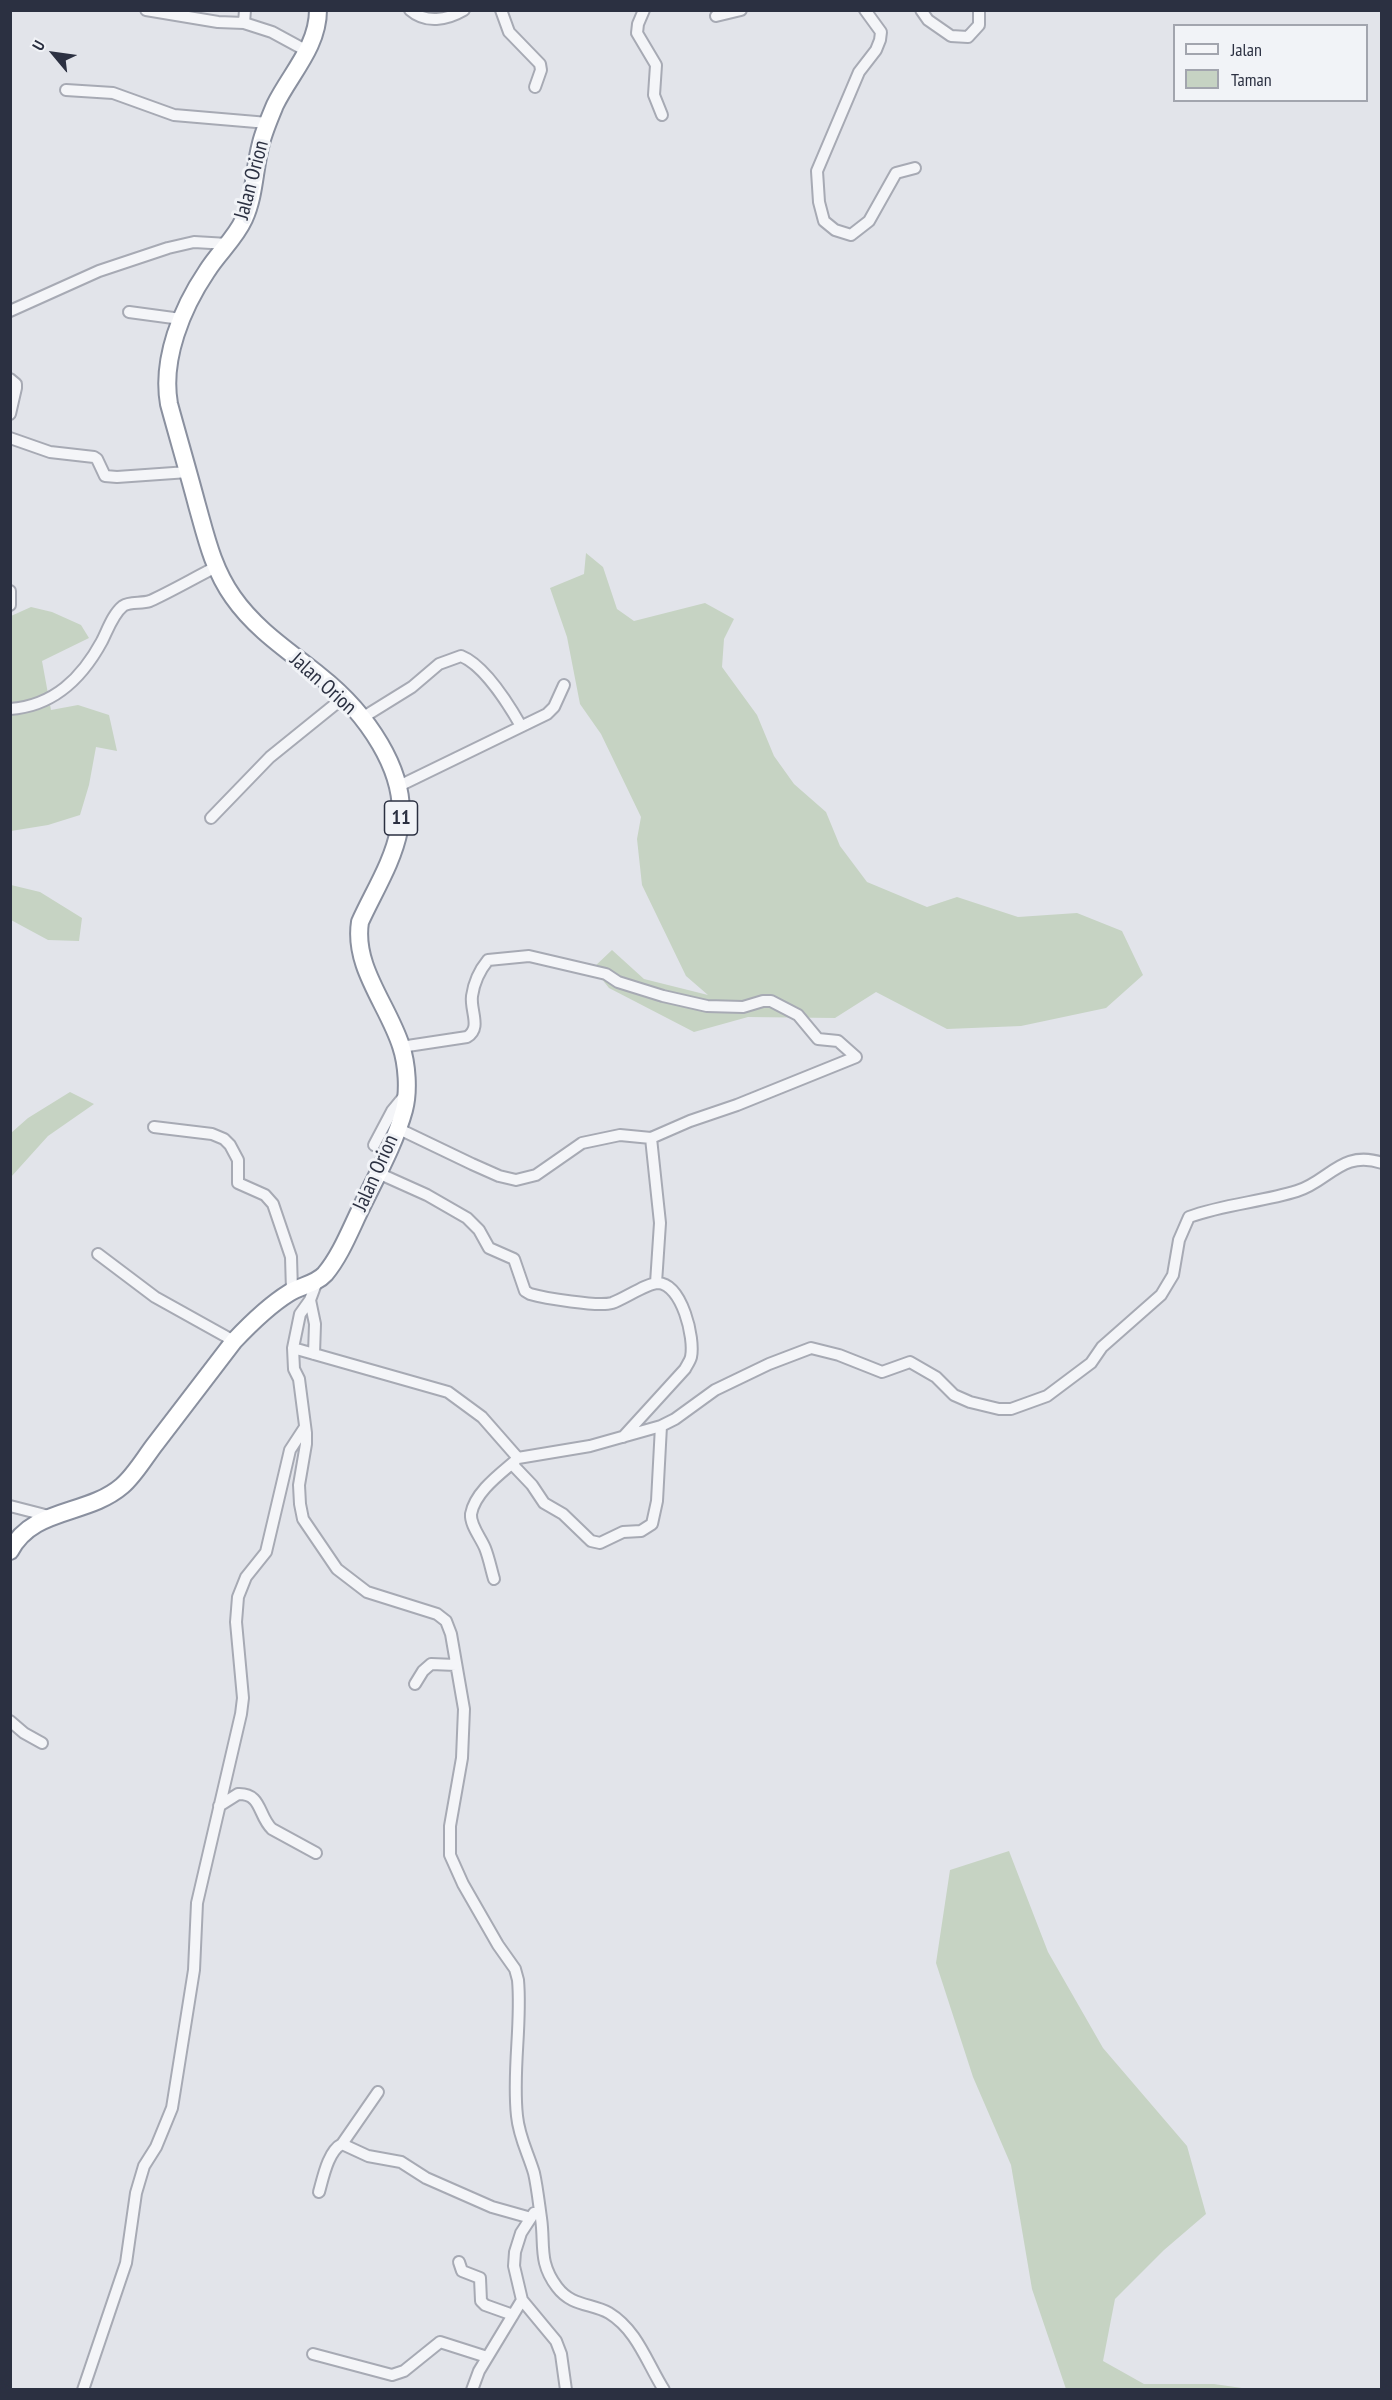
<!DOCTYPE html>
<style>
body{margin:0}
#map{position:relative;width:1392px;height:2400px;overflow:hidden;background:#e2e4ea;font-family:"PT Sans Narrow",sans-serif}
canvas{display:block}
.frame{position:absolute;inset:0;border:12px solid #2b3041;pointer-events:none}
.legend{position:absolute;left:1173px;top:24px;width:195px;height:78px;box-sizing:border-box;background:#f1f3f7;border:2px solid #a2a5ae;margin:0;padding:8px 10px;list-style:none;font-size:18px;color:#2b3041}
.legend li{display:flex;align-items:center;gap:12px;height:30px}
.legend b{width:30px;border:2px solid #a2a5ae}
.north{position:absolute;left:24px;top:24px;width:60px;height:60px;-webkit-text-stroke:4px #f1f3f7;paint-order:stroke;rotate:299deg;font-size:16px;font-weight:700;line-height:24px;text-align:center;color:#2b3041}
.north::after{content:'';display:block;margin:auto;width:21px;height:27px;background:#2b3041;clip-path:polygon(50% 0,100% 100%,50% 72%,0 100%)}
</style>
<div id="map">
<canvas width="1392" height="2400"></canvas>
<div class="frame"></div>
<ul class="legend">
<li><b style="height:8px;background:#f4f5f8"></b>Jalan</li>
<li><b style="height:16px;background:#c6d3c3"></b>Taman</li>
</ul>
<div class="north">U</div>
</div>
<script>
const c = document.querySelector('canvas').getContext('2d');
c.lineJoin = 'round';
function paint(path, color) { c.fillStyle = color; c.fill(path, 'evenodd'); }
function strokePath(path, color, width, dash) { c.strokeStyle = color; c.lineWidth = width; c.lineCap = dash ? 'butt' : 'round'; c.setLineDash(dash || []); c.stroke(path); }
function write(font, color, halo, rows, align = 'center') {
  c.font = font + ' "PT Sans Narrow",sans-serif'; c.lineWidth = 6; c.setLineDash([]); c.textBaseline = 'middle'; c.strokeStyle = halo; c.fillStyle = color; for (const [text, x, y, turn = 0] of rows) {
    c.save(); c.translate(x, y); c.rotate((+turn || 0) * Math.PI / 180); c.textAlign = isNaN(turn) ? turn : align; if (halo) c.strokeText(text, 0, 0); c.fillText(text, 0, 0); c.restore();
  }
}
const green = new Path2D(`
 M586 553 603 567 617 609 634 621 705 603 734 619 724 639 722 667 757 715 774 756 794 784 826 812 840 846 867 882 927 907 957 897 1018 917 1077 913 1122 931 1143 975 1106 1008 1021 1026 947 1029 876 992 835 1018 748 1017 694 1032 609 988 593 968 612 950 644 979 708 995 686 976 642 885 637 839 641 817 601 734 580 704 567 637 550 588 584 574Z
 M31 607 52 612 81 625 89 638 42 661 51 710 78 705 109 715 117 751 96 747 89 785 80 815 48 825 11 831V616Z
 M11 885 40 892 82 918 79 941 48 940 11 920Z
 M70 1092 94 1104 48 1136 11 1177V1133L28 1118Z
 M1009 1851 1048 1952 1103 2048 1187 2146 1206 2214 1164 2250 1115 2299 1103 2361 1144 2384H1214L1249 2389H1066L1032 2289 1011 2165 973 2077 936 1963 950 1870Z`);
const minor = new Path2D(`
 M146 10 218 22 244 23 272 32 307 51
 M410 10C426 24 447 20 464 10
 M501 10 509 32 540 64 541 70 535 87
 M644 10 638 24 637 33 656 65 654 95 662 115
 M865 10 881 32 880 40 876 50 859 72 817 171 819 202 824 221 835 230 851 235 869 221 896 173 915 168
 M921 10 928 20 951 36 968 37 979 25V10
 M716 16 741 10
 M244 23 245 10
 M66 90 113 93 174 115 268 123
 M10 311 99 271 168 248 194 242 228 244
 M129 312 181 319
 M10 379 16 384V388L10 414
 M10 438 50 452 94 457 97 459 105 476 117 477 188 472
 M10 591V605
 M10 709C54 706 82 678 102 641 108 629 113 614 123 606 130 601 141 604 150 601 172 591 194 578 216 567
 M362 718 412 687 439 664 461 656C484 665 509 705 521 726
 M399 786 547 714 554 707 564 685
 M211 818 270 757 343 698
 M154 1127 212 1134 224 1139 230 1145 238 1160V1183L265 1195 273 1204 291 1257 292 1291
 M397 1128 472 1164 499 1176 516 1180 536 1175 582 1143 620 1135 651 1138 690 1121 737 1105 856 1057 838 1041 818 1039 798 1015 771 1001H763L743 1007 707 1006 663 996 618 982 606 974 529 956 488 960C479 971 474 982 472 996 470 1011 482 1028 467 1037L401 1047
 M651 1138 660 1223 656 1283
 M374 1145 392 1111 406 1094
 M378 1173 427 1195 467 1218 479 1230 489 1248 514 1259 525 1291 530 1294C544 1298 598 1307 612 1303 624 1299 647 1283 658 1283 682 1284 695 1338 691 1357 690 1361 687 1365 685 1369L623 1437
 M98 1254 155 1297 234 1341
 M310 1300 300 1314 293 1348 294 1369 299 1379 306 1433V1444L299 1485 300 1504 303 1519 337 1569 367 1592 437 1614 446 1621 451 1634 464 1709 462 1758 450 1826V1855L463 1884 498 1945 515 1969 518 1980C522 2024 512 2071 517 2116 519 2137 528 2153 534 2173 537 2186 539 2204 541 2218 545 2245 538 2262 557 2287 572 2307 592 2303 609 2313 637 2330 647 2363 664 2390
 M293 1348 448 1392 482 1417 518 1458 590 1446 661 1426 675 1419 715 1390 769 1364 811 1348 839 1355 882 1372 910 1362 936 1377 954 1395 970 1402 999 1409H1011L1047 1396 1091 1363 1102 1347 1161 1295 1173 1275 1179 1240 1189 1217C1224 1204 1262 1202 1297 1191 1328 1182 1342 1149 1382 1163
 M314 1354 315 1324 310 1300 317 1281
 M512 1464 532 1485 544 1503 563 1514 591 1541 600 1543 623 1532 641 1531 652 1524 657 1501 661 1426
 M10 1506 49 1516
 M494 1579C491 1569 489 1558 485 1548 481 1538 470 1525 471 1514 475 1492 500 1474 515 1461
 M415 1684 423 1671 431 1664 456 1665
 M10 1721 24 1733 42 1743
 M219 1806 238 1794C262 1793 258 1816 272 1829L316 1853
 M378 2092 342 2144 368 2156 401 2162 426 2178 492 2207 531 2218
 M319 2192C323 2178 328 2151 342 2144
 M534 2213 521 2233 515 2252 514 2266 522 2300 556 2341 561 2354 566 2390
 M459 2262 462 2271 480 2278 481 2301 485 2305 513 2315
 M313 2354 392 2375 404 2371 440 2342 487 2357
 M83 2390 126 2263 136 2193 144 2166 156 2147 172 2108 194 1970 197 1903 241 1714 243 1698 236 1622 238 1597 246 1577 266 1552 290 1450 305 1427
 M472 2390 479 2371 522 2300`);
const trunk = new Path2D(`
 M10 1551C33 1507 87 1516 122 1486 135 1475 145 1457 156 1443 182 1409 208 1375 234 1341 251 1323 268 1306 289 1293 300 1286 316 1284 325 1274 341 1255 351 1228 362 1206 377 1175 395 1143 404 1110 409 1091 407 1064 401 1046 388 1005 353 967 360 922 373 893 393 862 399 830 411 772 363 710 320 676 289 651 256 630 233 597 213 569 206 537 197 505 188 471 178 437 169 404 161 359 182 308 207 271 218 253 235 239 244 219 255 195 254 169 261 143 264 131 270 117 275 105 290 74 318 47 318 10`);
const shields = [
 [401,818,33]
];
const shieldNames = [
 ["11",401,818]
];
const streetNames = [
 ["Jalan Orion",252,180,-75],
 ["Jalan Orion",323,684,42],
 ["Jalan Orion",376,1173,-66]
];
paint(green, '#c6d3c3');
strokePath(minor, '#a7aab4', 14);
strokePath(trunk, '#8a909f', 20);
strokePath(minor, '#f4f5f8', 10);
strokePath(trunk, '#fff', 16);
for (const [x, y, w] of shields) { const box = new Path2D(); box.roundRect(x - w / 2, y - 17, w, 34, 4.5); c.fillStyle = '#f1f3f7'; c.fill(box); strokePath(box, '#2b3041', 1.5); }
write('bold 20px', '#2b3041', null, shieldNames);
write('21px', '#2b3041', '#f1f3f7', streetNames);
</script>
